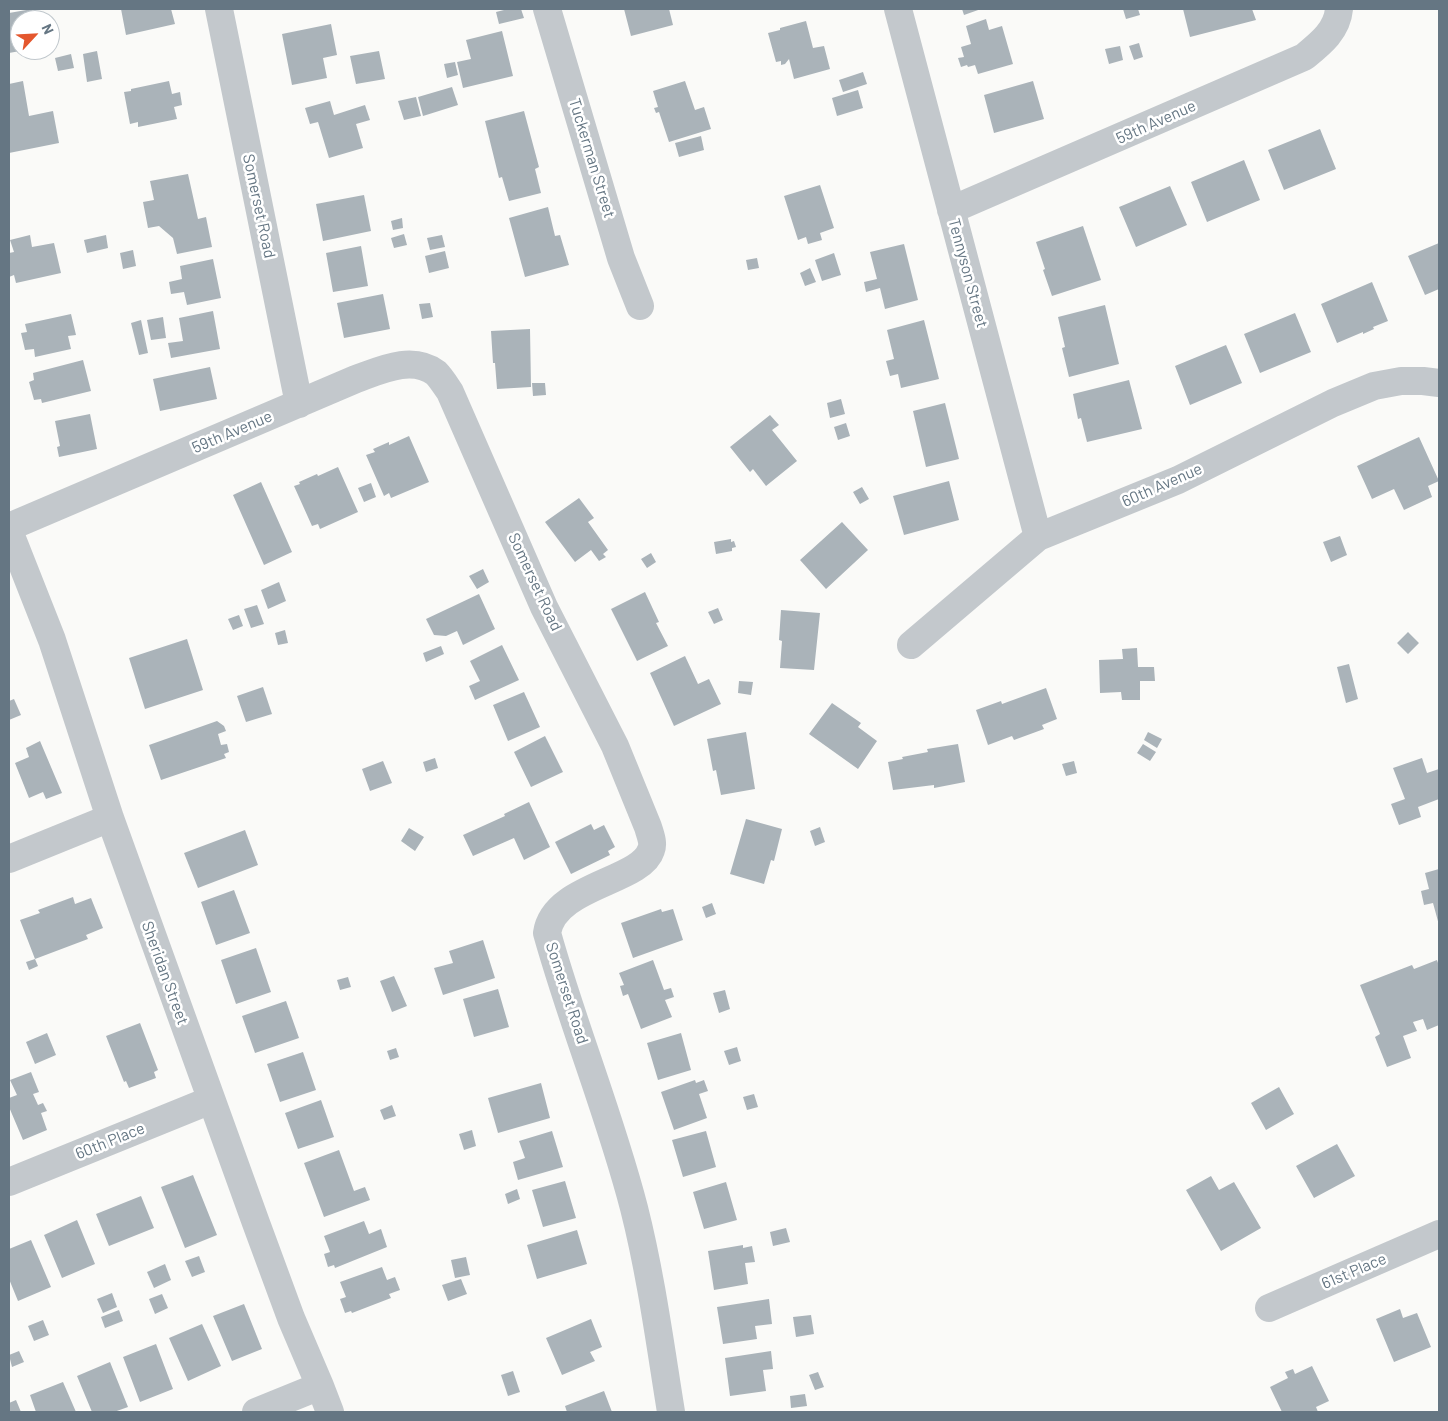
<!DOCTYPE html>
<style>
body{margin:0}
#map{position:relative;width:1448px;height:1421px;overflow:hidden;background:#fafaf8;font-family:Barlow,sans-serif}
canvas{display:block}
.frame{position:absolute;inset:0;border:10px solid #657683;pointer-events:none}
.north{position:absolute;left:10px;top:10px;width:50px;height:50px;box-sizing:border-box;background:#fff;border:1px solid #c1c8cd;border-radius:50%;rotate:65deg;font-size:14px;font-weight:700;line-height:20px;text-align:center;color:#657683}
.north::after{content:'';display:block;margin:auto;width:18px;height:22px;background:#e4572e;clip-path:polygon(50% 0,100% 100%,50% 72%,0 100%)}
</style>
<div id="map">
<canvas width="1448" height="1421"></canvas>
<div class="frame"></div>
<div class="north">N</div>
</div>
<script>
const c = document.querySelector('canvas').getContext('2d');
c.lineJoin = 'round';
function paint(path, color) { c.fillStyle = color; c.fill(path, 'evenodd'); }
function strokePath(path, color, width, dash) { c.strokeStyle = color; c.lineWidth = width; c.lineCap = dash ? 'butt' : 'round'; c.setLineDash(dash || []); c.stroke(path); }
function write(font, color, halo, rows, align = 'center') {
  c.font = font + ' Barlow,sans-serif'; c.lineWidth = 5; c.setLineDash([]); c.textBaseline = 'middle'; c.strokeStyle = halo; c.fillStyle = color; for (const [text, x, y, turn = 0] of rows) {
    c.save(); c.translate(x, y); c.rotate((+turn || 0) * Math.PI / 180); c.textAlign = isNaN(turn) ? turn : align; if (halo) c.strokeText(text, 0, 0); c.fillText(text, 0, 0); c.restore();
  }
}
const building = new Path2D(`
 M32 9 34 20H20V51L9 53V13Z
 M121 9H171L175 24 126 35Z
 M508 9H521L524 18 499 24 496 12Z
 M624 9H669L673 25 631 36Z
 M962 9H981L964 15Z
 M1123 9H1138L1140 15 1126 19Z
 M1183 9H1252L1256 20 1190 37Z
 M986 19 989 30 1002 26 1013 64 978 74 975 65 968 67 967 65 961 67 958 58 964 57 961 47 971 44 966 26Z
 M806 21 813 48 824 46 830 69 794 79 789 59 785 64 781 65V61L776 62 768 33 780 30V28Z
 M331 24 337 55 323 58 327 78 292 85 282 34Z
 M502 31 513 76 463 88 457 62 471 59 466 40Z
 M1139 43 1143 57 1134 60 1129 46Z
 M1120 46 1123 60 1109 64 1105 49Z
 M97 51 102 79 87 82 83 54Z
 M379 51 385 79 356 84 350 56Z
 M71 54 74 68 58 71 55 58Z
 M455 62 458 75 447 78 444 64Z
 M863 72 867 84 843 92 839 80Z
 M23 81 29 116 53 111 59 143 9 153V84Z
 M169 81 172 94 180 92 182 105 174 107 177 119 138 127V122L130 124 124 92 131 91V89Z
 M685 81 695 110 704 107 711 129 669 142 659 112 656 113 654 108 658 107 653 91Z
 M1033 81 1044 119 994 133 984 95Z
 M452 87 458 105 423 116 418 97Z
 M858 90 863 108 837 116 832 98Z
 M416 97 421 116 404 120 398 101Z
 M330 101 334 115 365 105 370 120 356 124 363 148 329 158 318 122 310 124 305 108Z
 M524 111 539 167 535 169 541 193 509 201 502 177 499 178 485 121Z
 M1320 129 1336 169 1284 190 1268 150Z
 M701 136 704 150 679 157 675 143Z
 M1244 160 1260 200 1207 222 1191 182Z
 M188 174 198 219 206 217 212 247 177 254 173 238 159 226 148 228 143 202 154 200 150 181Z
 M820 185 834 228 820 233 822 240 808 244 806 237 798 240 784 196Z
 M1170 186 1187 225 1136 247 1119 207Z
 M364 195 371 231 323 241 316 204Z
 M548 207 555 236 560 235 569 265 525 277 509 218Z
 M402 218 403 228 393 230 391 221Z
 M1083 226 1101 280 1052 296 1043 270 1045 269 1036 242Z
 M404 234 407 245 394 248 391 238Z
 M30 235 32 247 54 243 61 273 16 283 14 275 9 277V253L14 252 10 240Z
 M106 235 108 248 87 253 84 240Z
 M442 235 445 247 430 250 427 238Z
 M1439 243V289L1425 295 1408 256Z
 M904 244 918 300 885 309 880 288 866 292 864 282 877 279 870 252Z
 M361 246 368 286 333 292 326 253Z
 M133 250 136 266 123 269 120 253Z
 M445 251 449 268 429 273 425 256Z
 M834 253 841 275 822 281 815 260Z
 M757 258 759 268 748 270 746 260Z
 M213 259 221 298 187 305 184 292 171 294 169 282 182 279 180 266Z
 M810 268 816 282 805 286 800 273Z
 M1372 282 1388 321 1373 327 1374 329 1363 334V332L1337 343 1321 304Z
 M383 294 390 329 344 338 337 303Z
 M430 303 433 317 422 319 419 304Z
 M1105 305 1119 364 1069 377 1062 348 1065 347 1058 317Z
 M213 311 220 349 171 358 168 343 183 341 179 318Z
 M1295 313 1311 352 1260 373 1244 334Z
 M71 314 76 335 68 336 71 349 35 357 34 349 25 350 21 333 27 332 25 324Z
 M163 317 166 338 151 340 147 320Z
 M141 320 148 353 139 355 131 323Z
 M924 320 939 379 901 388 898 374 890 376 886 361 894 359 887 330Z
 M530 329 531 387 497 389 495 363H493L491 331Z
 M1226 345 1242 383 1190 405 1175 366Z
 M83 360 91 391 42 403 41 399 34 400 29 382 34 380 33 373Z
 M210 367 217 399 160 411 153 379Z
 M1129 380 1142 429 1087 442 1081 418 1078 419 1073 394Z
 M532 383H545L546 395 533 396Z
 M841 399 845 414 830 418 827 403Z
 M945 403 959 459 926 467 913 411Z
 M90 414 97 449 59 457 57 447 60 446 55 421Z
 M770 415 779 425 772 430 797 461 766 486 753 469 750 472 730 447Z
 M846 423 850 436 838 440 834 427Z
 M409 436 429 482 391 498 389 493 384 496 366 455 375 452 373 449 389 442V445Z
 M1419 437 1439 481 1428 486 1432 497 1404 510 1394 489 1372 499 1357 466Z
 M338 467 358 512 320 529 318 524 312 526 294 486 300 484 299 482 317 474 318 476Z
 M949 481 959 520 904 535 893 496Z
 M261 482 292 552 264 565 233 495Z
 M371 483 376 497 364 502 358 488Z
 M862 487 869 499 860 504 853 492Z
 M579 498 594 518 588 522 608 550 603 554 606 557 599 561 591 550 575 562 545 522Z
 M842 522 868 550 826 589 800 560Z
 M1340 536 1347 555 1331 562 1323 542Z
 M731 539V542L734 541 736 547 732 548V551L716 554 714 542Z
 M651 553 656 562 647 568 641 559Z
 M483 569 489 582 477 589 469 576Z
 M279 582 286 601 268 609 261 590Z
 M645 592 659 622 656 623 668 646 637 661 611 609Z
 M479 594 495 629 463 645 457 631 446 636 434 635 426 619Z
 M257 605 264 624 251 628 244 609Z
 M718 608 723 620 714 624 708 612Z
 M781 610 820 613 814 670 780 668 782 641 779 640Z
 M239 615 243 626 233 630 228 619Z
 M285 630 288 643 278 645 275 633Z
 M1408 632 1419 643 1408 654 1397 643Z
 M187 639 203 690 145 709 129 658Z
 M502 645 519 680 475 700 469 686 480 681 470 661Z
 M441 646 444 654 426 662 423 653Z
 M1137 648 1138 667H1154L1155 681H1140V700H1122L1121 692 1100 693 1099 660 1123 659 1122 649Z
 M685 656 698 684 709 679 721 704 674 726 650 673Z
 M1349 664 1358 699 1346 703 1337 667Z
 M739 681 753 682 751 695 738 693Z
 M263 687 272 714 246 722 237 696Z
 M1046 688 1057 719 1042 725 1044 729 1014 740 1012 736 988 745 976 710 1001 701 1002 704Z
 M524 692 540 727 508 741 493 705Z
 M14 699 21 715 9 720V701Z
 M832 703 861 723 858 727 877 741 858 769 809 734Z
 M217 721 224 726 226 731 218 734 221 745 227 744 229 752 224 754 226 758 161 780 149 745Z
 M746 732 755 789 721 795 716 770 713 771 707 739Z
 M1148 732 1162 739 1157 748 1144 740Z
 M545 736 563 772 531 787 514 752Z
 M40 741 62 793 46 799 43 792 29 798 15 763 29 757 26 748Z
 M958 744 965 782 934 788V785L893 790 888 762 903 759 902 757 928 752 927 749Z
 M1143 744 1156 752 1150 761 1137 753Z
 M435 758 438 768 426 772 423 762Z
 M1422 758 1427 773 1439 769V799L1418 807 1421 817 1399 825 1391 804 1405 799 1393 768Z
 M383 761 392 783 370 791 362 769Z
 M1074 761 1077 773 1066 776 1062 764Z
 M529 802 550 847 524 860 514 838 473 856 463 835 505 816 504 814Z
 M746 819 782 829 774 861 771 860 764 884 730 874Z
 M591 824 594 830 604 825 615 847 608 851 610 855 571 874 555 842Z
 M820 827 825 842 815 846 810 831Z
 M409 828 424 837 415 851 401 841Z
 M245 830 258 865 198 888 184 853Z
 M1439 869V925L1433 903 1424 905 1421 891 1429 889 1425 873Z
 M234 890 250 933 216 945 201 902Z
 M73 897 75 904 91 898 103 928 86 935 88 939 35 959 38 966 29 970 26 962 35 959 20 920 40 913 38 910Z
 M712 903 716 914 706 918 702 907Z
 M661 909 662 912 673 909 683 940 633 958 621 923Z
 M483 940 495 978 443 995 434 968 453 963 449 951Z
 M256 948 271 992 236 1004 221 960Z
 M653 960 664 990 671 988 674 997 665 1000 672 1017 641 1029 628 994 623 996 620 986 624 985 619 973Z
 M1437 960 1439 966V1025L1427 1030 1423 1019 1413 1022 1417 1031 1403 1036 1411 1058 1387 1067 1375 1037 1380 1034 1360 985 1412 965 1414 969Z
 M394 976 407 1006 392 1012 380 981Z
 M348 977 351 987 340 990 337 980Z
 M498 989 509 1027 474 1037 463 999Z
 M725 990 730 1009 719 1013 713 993Z
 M286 1001 299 1038 255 1053 242 1016Z
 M140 1023 158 1070 154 1072 156 1078 129 1088 126 1081 124 1082 106 1036Z
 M47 1033 56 1055 35 1064 26 1042Z
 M681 1033 691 1070 658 1080 647 1043Z
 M737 1047 741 1061 729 1065 724 1051Z
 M396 1048 399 1057 390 1060 387 1051Z
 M303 1052 316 1090 280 1102 267 1064Z
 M31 1072 39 1092 33 1094 38 1105 43 1103 47 1111 41 1113 47 1130 23 1140 9 1107V1098L17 1095 10 1080Z
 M695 1080 696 1083 704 1080 708 1091 699 1094 707 1118 674 1130 661 1092Z
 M541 1083 550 1118 498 1133 488 1098Z
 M1279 1087 1294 1114 1266 1130 1251 1103Z
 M754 1094 758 1107 747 1110 743 1097Z
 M321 1100 334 1137 298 1149 285 1113Z
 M392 1105 396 1116 384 1120 380 1110Z
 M472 1130 476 1146 464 1150 459 1134Z
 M552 1131 563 1167 518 1180 513 1162 525 1158 519 1141Z
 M706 1131 716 1167 683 1177 672 1140Z
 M1337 1144 1355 1176 1314 1198 1296 1166Z
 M339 1150 354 1191 365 1187 370 1200 324 1217 304 1163Z
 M193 1175 217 1235 185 1248 161 1187Z
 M1211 1176 1219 1190 1234 1182 1261 1228 1221 1251 1186 1190Z
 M565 1181 576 1218 543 1227 532 1190Z
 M726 1182 737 1220 704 1229 693 1192Z
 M517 1189 520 1199 508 1204 505 1194Z
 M141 1196 154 1228 109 1246 96 1214Z
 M77 1220 95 1264 62 1278 44 1235Z
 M364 1221 369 1234 381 1229 387 1247 335 1268 334 1265 328 1267 324 1254 330 1252 324 1236Z
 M786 1228 790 1242 773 1246 770 1232Z
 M577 1230 587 1264 537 1279 527 1245Z
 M31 1240 51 1287 18 1301 9 1279V1249Z
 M743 1245V1248L752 1246 755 1262 745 1263 748 1284 714 1290 708 1251Z
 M199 1256 205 1272 192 1277 185 1261Z
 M466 1257 470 1275 455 1278 451 1260Z
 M165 1264 171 1280 154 1288 147 1272Z
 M382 1267 387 1280 395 1277 400 1290 389 1294 391 1298 352 1313 351 1311 345 1313 340 1299 346 1297 340 1282Z
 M461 1279 467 1294 448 1301 442 1285Z
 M112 1293 117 1307 103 1313 97 1299Z
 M162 1294 168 1308 155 1314 149 1299Z
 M769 1299 772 1324 755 1326 757 1339 723 1344 717 1307Z
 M244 1304 262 1349 232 1361 213 1316Z
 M1400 1309 1403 1318 1417 1313 1431 1347 1394 1362 1376 1319Z
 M119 1310 123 1321 105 1328 101 1317Z
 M811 1315 814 1334 796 1337 793 1317Z
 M591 1319 602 1347 590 1352 595 1361 562 1375 546 1338Z
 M43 1320 49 1335 34 1341 28 1326Z
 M202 1324 221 1366 188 1381 169 1338Z
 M156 1344 173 1389 140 1402 123 1357Z
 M19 1351 24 1362 12 1367 9 1355Z
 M771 1351 773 1369 763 1370 766 1391 730 1396 725 1358Z
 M110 1362 128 1407 114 1412H92L77 1376Z
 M1312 1366 1329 1401 1316 1407 1318 1412H1282L1270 1387 1288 1378 1285 1372 1293 1369 1295 1374Z
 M513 1371 520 1392 508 1396 501 1375Z
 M818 1372 824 1387 815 1390 809 1375Z
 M63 1382 76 1412H36L30 1395Z
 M604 1391 612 1412H567L565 1406Z
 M805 1394 807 1406 791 1408 790 1396Z
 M16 1400 21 1412H9V1403Z`);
const minor = new Path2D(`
 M219 9 299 404
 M547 9 621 258 640 306
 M898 9 1038 537
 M951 210 1304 57C1320 44 1337 31 1339 9
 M9 527 356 379C381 370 412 355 436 373 441 378 446 386 450 392L544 607 615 746 648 827C650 834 654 843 651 850 641 882 554 885 547 933 573 1026 610 1115 634 1208 651 1275 660 1344 671 1412
 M9 531 52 640 110 818 256 1223 291 1318 320 1386 330 1412
 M911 645 1038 537 1178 480 1333 403 1374 386 1401 381H1423L1439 383
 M9 859 110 818
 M9 1182 211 1100
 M1269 1308 1439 1234
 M256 1412 320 1386`);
const streetNames = [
 ["59th Avenue",1156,122,-24],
 ["Tuckerman Street",592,158,73],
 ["Somerset Road",259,206,78],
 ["Tennyson Street",968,273,75],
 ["59th Avenue",232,432,-23],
 ["60th Avenue",1162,485,-24],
 ["Somerset Road",535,582,65],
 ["Sheridan Street",165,973,70],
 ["Somerset Road",567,993,72],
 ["60th Place",110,1141,-22],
 ["61st Place",1354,1271,-23]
];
paint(building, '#aab3b9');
strokePath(minor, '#c3c8cc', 28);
write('16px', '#657683', '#fff', streetNames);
</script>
